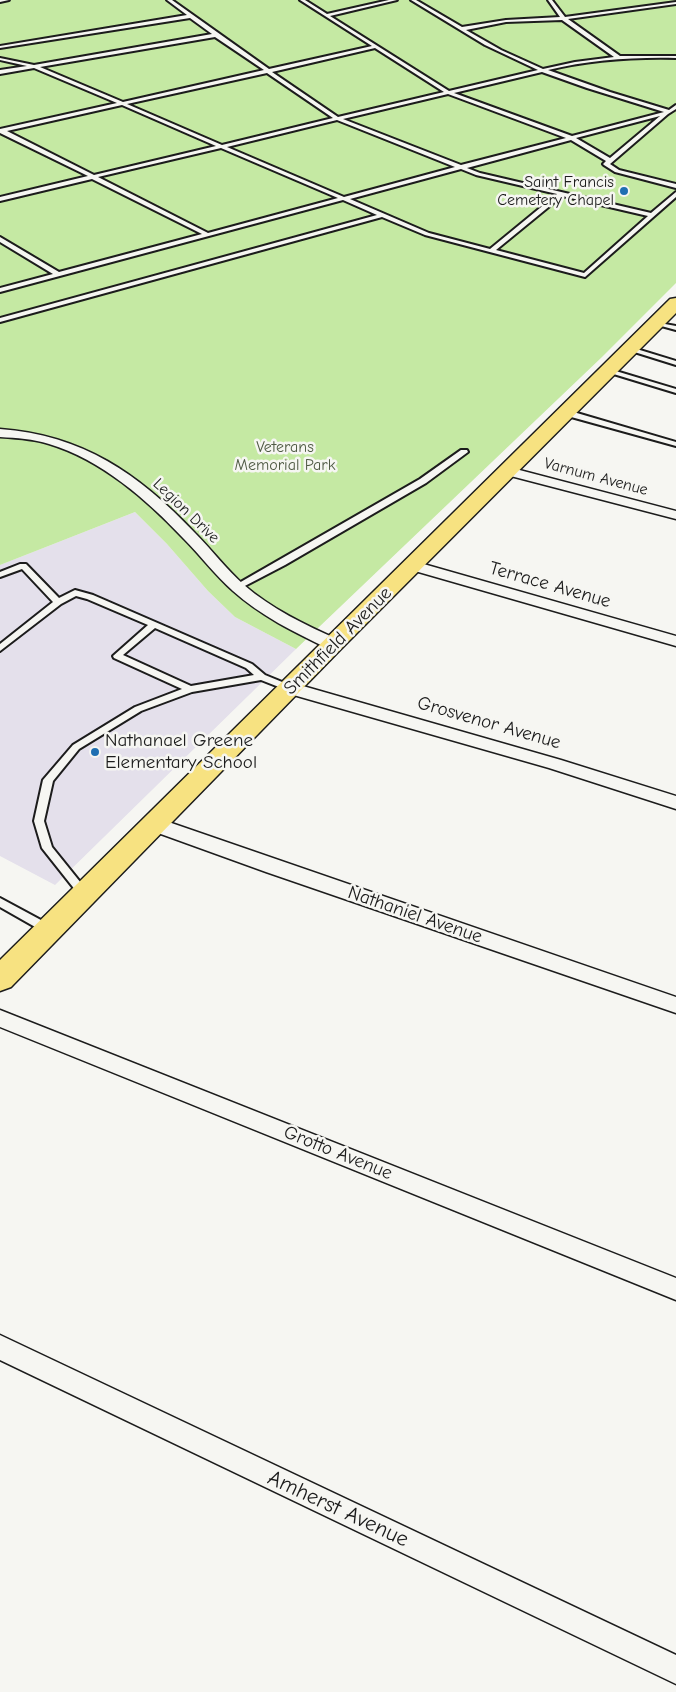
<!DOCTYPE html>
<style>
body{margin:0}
canvas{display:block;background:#f6f6f2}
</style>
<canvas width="676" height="1692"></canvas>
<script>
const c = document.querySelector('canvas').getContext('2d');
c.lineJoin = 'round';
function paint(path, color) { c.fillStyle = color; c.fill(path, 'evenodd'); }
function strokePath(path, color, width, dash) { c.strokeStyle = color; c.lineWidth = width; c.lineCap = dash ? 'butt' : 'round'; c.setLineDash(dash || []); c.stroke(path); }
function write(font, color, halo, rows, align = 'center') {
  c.font = font + ' "Comic Neue",sans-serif'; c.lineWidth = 5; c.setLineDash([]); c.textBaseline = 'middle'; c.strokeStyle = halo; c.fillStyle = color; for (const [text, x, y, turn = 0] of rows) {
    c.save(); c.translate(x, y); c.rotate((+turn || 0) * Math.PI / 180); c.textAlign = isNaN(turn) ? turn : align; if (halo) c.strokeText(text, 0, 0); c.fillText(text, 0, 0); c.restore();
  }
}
const built = new Path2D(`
 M135 512 167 544 208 591 235 617 296 649 55 885 0 856V565Z`);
const green = new Path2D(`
 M0 0H676V283L602 357 296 649 235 617 208 591 167 544 135 512 0 565Z`);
const service = new Path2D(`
 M0 0H9L0 2Z
 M167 0H172L269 69 372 46 300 0H305L327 14 389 0H397L330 16 449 91 538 70 485 45 411 0H416L462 27 506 20 560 17 548 0H552L565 17 676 2V4L568 19 620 56H676V58C633 57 590 60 548 70L610 92 669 110 676 105V109L668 114 610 164 619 170 676 184V188L615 172 604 165 603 164 606 161 571 140 467 168 480 173 651 213 676 192V197L585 277 425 235 382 217 0 322V318L377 215 343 200 0 292V288L53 274 0 242V237L59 272 202 234 92 179 0 201V197L88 176 0 133V129L117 103 34 68 0 74V70L27 66 0 60V58L34 65 212 34 190 18 0 48V46L187 15ZM562 20 614 57 575 62 543 69 501 50 466 30 506 22ZM215 37 264 70 123 102 40 67ZM375 48 444 92 338 117 272 72ZM542 72 587 88 664 112 572 136 454 93ZM267 73 333 118 222 145 127 104ZM448 94 566 138 461 165 343 119ZM122 105 216 146 94 175 7 131ZM660 116 610 158 576 138ZM337 120 455 167 344 197 227 147ZM221 148 338 198 208 233 98 177ZM461 169 476 175 557 194 490 249 429 233 350 199ZM562 196 648 216 584 273 496 250Z
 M654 322 676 326V330L654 324Z
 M630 347 676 361V365L628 350 627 349Z
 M609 369 676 389V393L607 372V370Z
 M564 411H570L676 442V446L564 415Z
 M461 450H467L468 452 426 483 285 565 239 589H233L232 587 420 479Z
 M20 564H26L59 598 75 590 93 595 252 664 265 675 292 686 293 688 289 691 261 680 192 692 141 711 79 749 53 781 44 821 52 847 89 893 88 896H80L42 848 34 821 43 780 73 745 135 707 182 689 114 658 113 656 148 625 87 599 76 596 61 604 0 651V644L53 602 22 569 0 577V572ZM155 628 246 668 254 675 191 686 123 655Z
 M0 898 52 926 53 929 52 932H44L0 907Z`);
const minor = new Path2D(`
 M0 429C83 435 139 474 195 533 212 550 226 569 244 585 272 609 305 625 339 640L341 644 339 648 333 649 327 648C294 632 261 616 233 591 215 575 201 556 184 539 147 500 102 460 49 444 33 439 17 438 0 437Z
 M508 467 676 511V519L503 474 501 471 503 468Z
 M413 561 676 636V646L408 569 405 566 408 563Z
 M289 682 561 760 676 796V809L549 768 283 692 281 688 283 684Z
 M154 817 676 997V1013L266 872 147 829 145 824 147 819Z
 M0 1010 676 1278V1300L0 1027Z
 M0 1335 676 1655V1684L0 1360Z`);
const primary = new Path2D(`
 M676 298V313L341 649 11 987 0 991V960L670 299Z`);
const markers = [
 [624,191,5,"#1f6fb2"],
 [95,752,5,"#1f6fb2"]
];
const farPoinames = [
 ["Saint Francis",614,182],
 ["Cemetery Chapel",614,200]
];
const farParknames = [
 ["Veterans",285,447],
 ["Memorial Park",285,465]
];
const farStreetnames = [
 ["Varnum Avenue",596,477,15],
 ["Legion Drive",186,511,44]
];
const streetNames = [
 ["Terrace Avenue",550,585,16],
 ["Smithfield Avenue",338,641,-45],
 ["Grosvenor Avenue",489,723,16],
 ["Nathaniel Avenue",415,915,19],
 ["Grotto Avenue",338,1153,22]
];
const poiNames = [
 ["Nathanael Greene",105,741],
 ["Elementary School",105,763]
];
const nearStreetnames = [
 ["Amherst Avenue",338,1509,25]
];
paint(built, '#e4e0eb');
paint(green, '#c5e9a3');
strokePath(service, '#1c1c1c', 4);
strokePath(minor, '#1c1c1c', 3);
strokePath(primary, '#1c1c1c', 3);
paint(service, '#f6f6f2');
paint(minor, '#f6f6f2');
paint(primary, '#f7e281');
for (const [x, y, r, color] of markers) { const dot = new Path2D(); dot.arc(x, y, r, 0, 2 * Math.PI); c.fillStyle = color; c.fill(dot); strokePath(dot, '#f6f6f2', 2); }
write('16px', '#1c1c1c', '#f6f6f2', farPoinames, 'right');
write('16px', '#4f5a44', '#f6f6f2', farParknames);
write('16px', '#1c1c1c', '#f6f6f2', farStreetnames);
write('19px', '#1c1c1c', '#f6f6f2', streetNames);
write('19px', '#1c1c1c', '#f6f6f2', poiNames, 'left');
write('22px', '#1c1c1c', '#f6f6f2', nearStreetnames);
</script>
